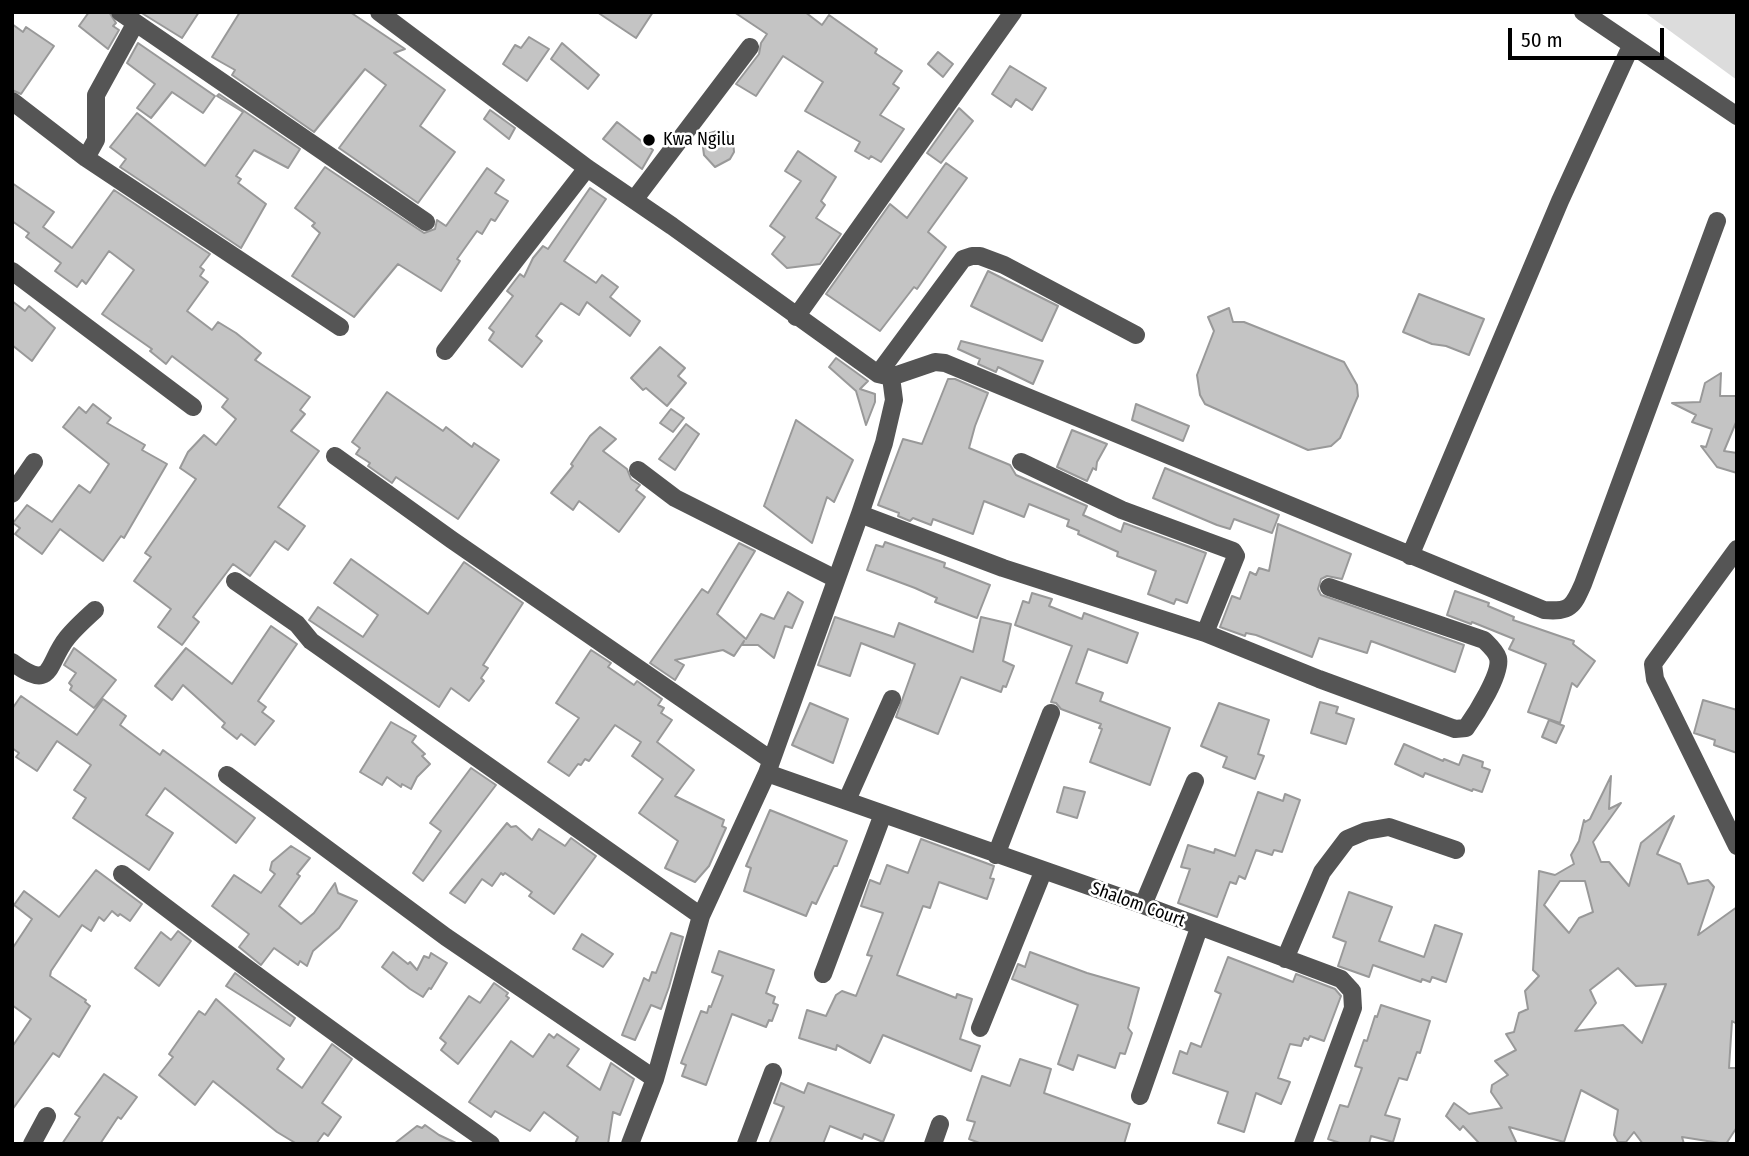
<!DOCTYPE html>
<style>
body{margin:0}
#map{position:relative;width:1749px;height:1156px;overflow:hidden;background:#fff;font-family:"Fira Sans Condensed",sans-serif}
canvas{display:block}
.frame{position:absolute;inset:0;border:14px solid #000;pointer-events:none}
.scale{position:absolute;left:1508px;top:28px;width:156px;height:32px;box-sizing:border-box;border:4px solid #000;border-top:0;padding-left:9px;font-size:21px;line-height:24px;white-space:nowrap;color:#000;-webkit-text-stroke:5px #fff;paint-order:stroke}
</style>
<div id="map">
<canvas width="1749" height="1156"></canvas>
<div class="frame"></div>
<div class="scale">50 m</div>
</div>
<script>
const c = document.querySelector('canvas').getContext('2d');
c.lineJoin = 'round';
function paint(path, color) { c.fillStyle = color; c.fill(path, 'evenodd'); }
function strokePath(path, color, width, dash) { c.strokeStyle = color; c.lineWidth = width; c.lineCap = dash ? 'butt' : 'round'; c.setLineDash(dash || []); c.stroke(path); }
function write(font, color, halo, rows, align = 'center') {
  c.font = font + ' "Fira Sans Condensed",sans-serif'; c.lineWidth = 5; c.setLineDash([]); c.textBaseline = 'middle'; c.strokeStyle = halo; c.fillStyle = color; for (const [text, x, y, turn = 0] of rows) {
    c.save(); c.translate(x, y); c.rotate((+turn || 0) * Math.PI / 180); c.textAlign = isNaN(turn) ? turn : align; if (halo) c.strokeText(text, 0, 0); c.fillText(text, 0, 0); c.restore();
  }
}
const green = new Path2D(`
 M1644 12H1737V80Z`);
const building = new Path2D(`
 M89 12H109L116 23 113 26 119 30 108 49 79 26Z
 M140 12H199L182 38Z
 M240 12H350L405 49 394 53 445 90 420 126 455 152 418 203 339 148 386 85 365 69 314 132 232 75 235 70 212 57Z
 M597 12H653L636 38Z
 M734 12H805L822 25 829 15 877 49 875 53 902 71 893 84 899 88 880 115 904 129 881 162 871 156 869 159 855 151 860 142 805 111 823 82 783 56 756 96 736 84 759 54 761 43 767 34Z
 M12 24 23 32 26 27 54 46 21 94 12 90Z
 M529 37 549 49 527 81 503 64 515 45 521 48Z
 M138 43 215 96 203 113 172 92 151 118 137 108 155 84 127 63Z
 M562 43 599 75 588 89 551 59Z
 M938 52 953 64 943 77 928 64Z
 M1010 66 1046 88 1032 110 1016 99 1011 107 992 94Z
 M219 94 300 149 288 168 254 150 236 176 241 179 238 183 266 204 241 248 120 167 126 159 110 147 137 113 205 166 243 112 217 96Z
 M959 108 973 121 941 163 927 153Z
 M490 110 515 128 509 139 484 119Z
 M617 122 653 150 642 169 603 139Z
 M720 130 727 132 733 138 734 152 730 159 715 167 704 155 702 140 707 134Z
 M798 151 836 177 821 201 825 205 816 218 841 234 820 264 787 268 772 254 785 237 770 226 801 181 785 171Z
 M946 163 967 178 928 232 946 247 917 289 914 287 880 331 826 294 890 204 907 218Z
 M325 167 424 233 435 229 437 220 446 226 487 168 504 180 495 193 508 201 495 221 491 219 482 234 477 231 457 259 460 261 441 291 398 264 354 317 292 276 320 233 312 226 315 223 295 208Z
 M12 183 54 212 43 227 72 248 114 190 210 254 200 267 204 270 200 276 208 282 187 311 212 330 218 322 236 333 261 353 255 360 310 397 300 410 305 414 291 431 319 451 278 507 305 526 288 550 275 541 250 576 233 564 193 617 199 622 182 645 158 627 171 609 134 581 151 557 145 553 196 479 180 468 188 452 204 435 216 445 236 419 222 407 228 399 172 356 166 364 150 351 152 349 102 314 134 270 109 251 86 284 82 280 77 287 55 271 61 263 26 237 29 233 12 221Z
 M590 188 606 199 564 261 596 283 602 275 618 287 610 297 640 321 630 336 587 302 579 315 561 303 536 336 542 341 522 367 489 340 494 332 489 328 513 296 507 291 520 274 524 277 533 258 543 246 548 249Z
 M988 271 1058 306 1042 341 971 306Z
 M1419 294 1484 319 1469 355 1446 346 1432 344 1403 332Z
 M12 301 25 311 29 306 55 328 32 361 12 345Z
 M1229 308 1233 322H1244L1344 362 1357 385 1358 396 1340 438 1331 446 1308 450 1205 404 1200 395 1197 375 1214 331 1208 317Z
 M961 341 985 347 1043 361 1033 384 998 367 996 372 978 364 980 359 958 349Z
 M660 347 685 368 678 376 686 383 667 406 646 388 643 390 631 378Z
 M836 358 868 381 860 389 875 394V402L866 425 856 391 829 367Z
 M1721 373 1720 396H1737V420L1724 451 1737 453V473L1717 467 1701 446 1706 447 1712 429 1692 422 1696 415 1672 403 1700 402 1705 383Z
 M948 379H955L988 393 975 426 969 448 1010 465 1016 475 1087 506 1083 515 1121 532 1124 523 1206 553 1187 603 1176 599 1174 604 1148 594 1156 571 1117 556 1118 552 1078 534 1079 531 1067 526 1069 520 1029 504 1024 517 984 501 973 534 933 519 931 525 913 518 910 521 898 516 899 513 878 505 903 439 922 444Z
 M387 392 443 431 446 427 472 447 474 443 499 460 458 519 396 477 392 483 368 466 370 463 356 454 360 448 352 442Z
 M93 404 111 418 107 423 145 445 142 450 167 464 124 538 121 536 103 561 60 529 42 554 15 534 20 528 13 523 27 505 52 522 79 485 90 493 109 464 63 427 79 407 86 413Z
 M1136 404 1189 426 1183 441 1132 420Z
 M671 409 684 418 673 432 660 423Z
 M796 420 853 460 834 502 827 497 812 543 764 506Z
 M686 424 699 434 675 470 659 459Z
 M600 427 616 439 603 451 627 469 631 479 640 485 636 490 645 497 619 532 579 501 573 510 551 493 573 466 571 464 590 436Z
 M1072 430 1107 444 1097 462 1096 470 1093 468 1087 481 1057 467Z
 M1165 468 1279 515 1272 533 1234 519 1230 529 1217 525 1153 498Z
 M1278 524 1351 554 1342 579 1327 576 1321 579 1318 589 1321 595 1464 645 1455 672 1371 641 1367 653 1319 638 1312 657 1256 635 1246 633 1245 636 1220 627 1232 596 1240 599 1250 572 1256 575 1259 568 1269 571Z
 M885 542 945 563 944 567 990 585 977 618 935 602 937 598 915 588 867 570 876 545 883 547Z
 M739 543 755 551 717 614 746 639 761 614 774 619 788 592 803 602 792 628 785 626 774 658 758 645H742L744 641 734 656 723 650 675 660 684 665 675 680 650 663 702 589 708 593Z
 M351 559 428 614 464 562 523 603 483 665 488 668 481 678 484 681 469 701 451 688 439 707 309 620 318 607 363 637 378 615 334 583Z
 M1455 591 1489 603 1488 606 1514 617 1513 620 1574 641 1573 644 1595 661 1577 687 1572 683 1560 723 1528 712 1546 664 1509 649 1514 639 1472 622 1471 624 1447 615Z
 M1032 593 1052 599 1049 606 1082 619 1084 613 1138 633 1127 663 1088 649 1076 683 1103 693 1100 701 1170 728 1150 785 1090 762 1102 729 1099 728 1101 724 1061 709 1056 703 1051 702 1072 646 1015 625 1023 601 1029 603Z
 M835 617 894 637 899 623 973 652 981 617 1011 624 1003 661 1014 666 1006 687 1003 686 1001 692 961 677 938 734 896 717 915 664 861 643 850 676 818 665Z
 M271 626 297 644 258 701 266 707 262 712 274 721 255 745 241 734 237 739 222 727 225 723 183 685 172 700 155 686 186 648 232 684Z
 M74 648 116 680 94 708 70 690 72 686 69 683 76 673 64 665Z
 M591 650 611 663 608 667 634 685 637 681 662 699 658 705 664 708 661 713 672 720 657 742 694 770 675 796 724 820 722 826 726 828 709 866 695 882 665 868 678 841 639 813 663 779 632 756 641 742 615 725 589 761 585 759 581 765 578 764 569 776 548 762 579 718 556 703Z
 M21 696 77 735 103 699 126 716 120 725 160 755 163 750 255 818 236 843 165 788 146 815 173 833 149 870 73 818 86 798 74 790 91 765 57 741 37 771 16 757 19 753 12 748V709Z
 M1703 700 1737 710V753L1714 745 1715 740 1694 733Z
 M1320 702 1338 707 1336 713 1354 719 1346 744 1311 733Z
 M810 703 848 719 833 763 792 745Z
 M1219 703 1269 720 1258 754 1264 756 1255 779 1223 767 1227 757 1201 746Z
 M1549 720 1564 726 1556 743 1542 737Z
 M391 722 416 736 412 742 425 754 422 756 430 764 417 777 411 789 402 784 401 787 387 777 382 785 360 772Z
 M1404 744 1443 761 1444 759 1459 765 1463 755 1483 762 1482 767 1490 770 1482 792 1473 789 1472 791 1425 773 1423 777 1395 764Z
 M471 768 496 785 423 881 413 873 441 831 430 823Z
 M1611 776 1609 809 1621 803 1593 842 1601 862H1609L1629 886 1641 843 1674 816 1657 854 1680 864 1688 884 1708 880 1714 887 1698 935 1737 907V1024L1732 1021 1729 1068H1737V1127L1726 1144 1682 1137 1684 1144H1643L1634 1132 1626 1142H1618L1614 1135 1618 1110 1581 1090 1564 1142 1509 1127 1517 1144H1480L1463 1126 1460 1130 1446 1116 1454 1103 1469 1114 1502 1108 1491 1092 1492 1085 1508 1075 1495 1061 1516 1050 1506 1034 1514 1032 1519 1013 1528 1009 1525 991 1539 976 1533 970 1539 871 1555 875 1574 864 1571 855 1579 841 1584 820 1585 822 1590 819ZM1560 881H1585L1593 912 1579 918 1569 933 1544 905ZM1618 968 1636 986 1666 984 1642 1043 1623 1025 1575 1031 1596 1003 1590 990Z
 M1064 787 1085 792 1077 818 1057 812Z
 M1258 792 1283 801 1285 794 1300 800 1282 852 1274 850 1272 855 1256 850 1245 879 1239 876 1236 884 1230 882 1217 917 1178 903 1190 869 1181 867 1188 845 1214 853 1215 849 1235 856Z
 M770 810 847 841 837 866H834L816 904 812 902 806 916 744 891 751 868 746 866Z
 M507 823 511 827 516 826 532 840 539 829 565 846 571 838 596 856 554 914 529 896 532 892 505 873 503 875 501 873 492 886 482 879 465 903 450 893Z
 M921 839 994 866 990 878 994 879 987 899 939 882 930 908 923 906 897 975 956 998 957 994 972 999 960 1039 980 1046 971 1071 883 1035 870 1063 837 1045 836 1050 799 1038 807 1010 826 1016 836 995 842 991 856 996 872 956 867 955 883 913 861 906 870 880 880 884 887 865 908 873Z
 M291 846 310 858 297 874 300 876 279 906 301 924 314 913 335 883 338 893 357 901 339 928 313 951 307 966 300 961 298 965 274 948 261 965 239 947 249 934 212 906 234 875 261 893 275 874 270 870 272 862Z
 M96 870 142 904 130 921 120 914 118 916 112 911 104 921 99 917 91 931 82 925 51 971 50 976 86 1000 85 1002 90 1006 59 1057 53 1053 12 1110V1047L31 1019 12 1005V949L32 919 14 905 24 891 59 917Z
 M1349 892 1392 907 1379 941 1424 957 1435 925 1462 934 1446 982 1432 977 1430 982 1422 979 1421 982 1373 965 1369 977 1338 966 1346 942 1333 937Z
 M178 931 191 941 159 986 135 968 161 932 171 940Z
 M671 933 683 937 669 987 661 1009 651 1005 635 1040 622 1035 644 978 649 981 652 972 656 973Z
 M582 934 613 954 603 967 573 949Z
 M719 951 774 970 766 993 775 997 773 1003 778 1005 772 1021 769 1020 766 1027 732 1014 706 1085 682 1076 686 1065 681 1063 701 1011 707 1013 709 1006 711 1007 723 976 712 972Z
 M393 952 408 964 410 962 417 970 424 956 429 958 431 953 447 963 431 989 429 988 423 997 410 989 382 967Z
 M1030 952 1087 973 1139 988 1128 1028 1132 1033 1125 1054 1120 1053 1115 1068 1078 1055 1073 1070 1058 1064 1078 1005 1012 979 1018 964 1025 967Z
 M1228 957 1293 982 1296 974 1335 989 1341 996 1324 1041 1310 1036 1308 1040 1304 1038 1301 1046 1290 1044 1278 1078 1290 1082 1281 1104 1256 1093 1244 1132 1218 1123 1228 1092 1173 1073 1180 1051 1187 1054 1191 1043 1201 1047 1221 994 1215 991Z
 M235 973 295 1018 290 1026 226 986Z
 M494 983 508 993 506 996 509 998 458 1064 441 1050 446 1043 440 1038 469 996 480 1003Z
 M216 999 284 1059 277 1069 302 1088 332 1044 352 1059 322 1103 341 1117 328 1136 324 1133 316 1144H297L277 1132 213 1081 195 1105 159 1075 173 1057 169 1054 199 1011 205 1015Z
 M1381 1005 1430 1021 1420 1053 1417 1052 1407 1080 1399 1078 1385 1115 1400 1119 1393 1142 1371 1136 1369 1144H1343L1328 1139 1340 1105 1348 1107 1362 1068 1355 1066 1364 1040 1367 1041 1375 1016 1377 1017Z
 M549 1034 554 1038 557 1034 579 1049 567 1066 600 1090 611 1063 634 1079 620 1115 613 1112 608 1144H575L578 1137 544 1112 530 1131 495 1111 491 1117 469 1102 511 1041 533 1057Z
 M1020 1059 1051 1069 1044 1093 1130 1124 1124 1144H982L969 1139 975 1122 967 1120 982 1076 1010 1086Z
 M104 1074 137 1097 121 1119 118 1117 100 1144H62L80 1117 75 1114Z
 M781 1083 804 1093 808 1083 894 1115 883 1142 864 1134 862 1139 830 1126 823 1144H769L784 1107 774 1103Z
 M425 1125 439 1135 458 1144H394L417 1126 422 1128Z`);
const minor = new Path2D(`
 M120 12 426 222
 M379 12 587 168 672 226 878 374 891 377 894 400 884 443 860 514 767 773 701 916 655 1079 630 1144
 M1583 12 1737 116
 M12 101 86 158 340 327
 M86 158 96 140V95L135 24
 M634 200 750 47
 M12 271 193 407
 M796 317 1013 12
 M445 351 587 168
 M878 374 963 259 972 256H980L1004 265 1136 335
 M891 377 935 362 945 363 1544 610C1570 612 1573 607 1583 584L1717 221
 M335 456 452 540 771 760
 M1021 462 1122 510 1233 551 1236 556 1205 633
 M638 470 675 498 836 579
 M12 494 34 462
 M860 514 1003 568 1205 633 1319 679 1455 729 1466 728C1476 714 1502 673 1498 658 1496 651 1489 645 1484 640L1329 587
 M1737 549 1653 664 1655 679 1737 846
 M1410 556 1560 201 1631 46
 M235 581 297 624 311 641 701 916
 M12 662C54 693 46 664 67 638 75 628 85 619 95 610
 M767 773 1143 905 1341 979 1352 991 1353 1008 1303 1144
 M227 775 446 937 655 1079
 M847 800 892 699
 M996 855 1051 713
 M122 874C243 967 366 1056 491 1144
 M1143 905 1195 781
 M1285 959 1322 872 1347 839 1366 831 1389 827 1456 850
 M823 974 883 814
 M980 1028 1043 872
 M1140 1096 1199 928
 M32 1144 47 1116
 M746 1144 773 1072
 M933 1144 940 1124`);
const markers = [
 [649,140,7,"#000"]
];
const poiNames = [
 ["Kwa Ngilu",663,140]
];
const streetNames = [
 ["Shalom Court",1138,905,20]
];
paint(green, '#dcdcdc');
paint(building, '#c4c4c4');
strokePath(building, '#999', 2);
strokePath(minor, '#555', 18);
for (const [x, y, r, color] of markers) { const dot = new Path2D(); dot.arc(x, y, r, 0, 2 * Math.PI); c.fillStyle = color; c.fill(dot); strokePath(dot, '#fff', 2.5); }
write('18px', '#000', '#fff', poiNames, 'left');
write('18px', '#000', '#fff', streetNames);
</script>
